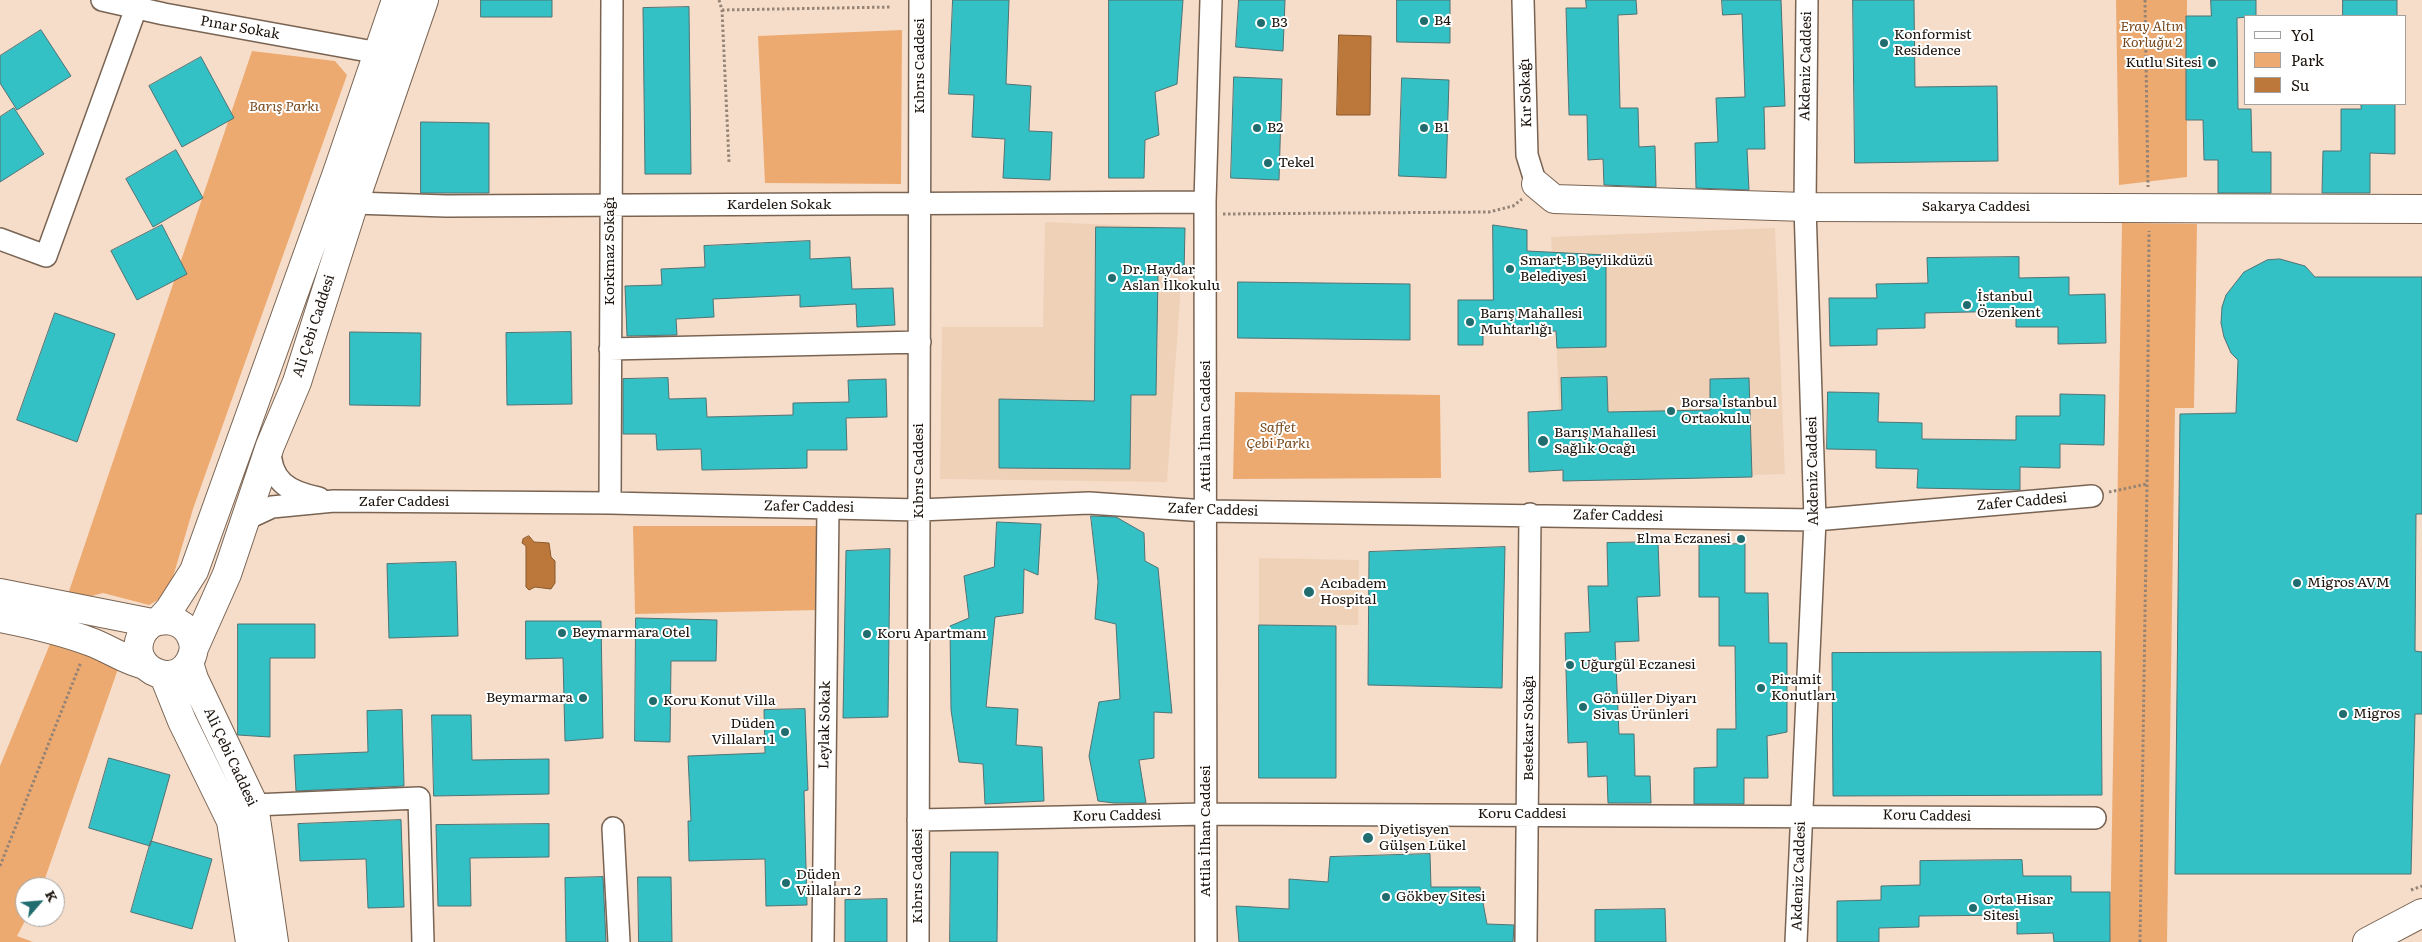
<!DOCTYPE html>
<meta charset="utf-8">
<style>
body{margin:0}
#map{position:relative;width:2422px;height:942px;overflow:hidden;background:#f6ddca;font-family:Literata,serif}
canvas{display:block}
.legend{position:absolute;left:2244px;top:15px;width:162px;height:90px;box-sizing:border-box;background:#fff;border:1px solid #a3a09d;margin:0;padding:6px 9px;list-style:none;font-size:15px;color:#1a120b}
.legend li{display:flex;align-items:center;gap:10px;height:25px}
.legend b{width:25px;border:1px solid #a3a09d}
.north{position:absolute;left:15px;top:877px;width:50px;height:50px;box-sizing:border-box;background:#fff;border:1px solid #a3a09d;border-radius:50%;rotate:63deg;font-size:14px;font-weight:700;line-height:20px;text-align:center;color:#1a120b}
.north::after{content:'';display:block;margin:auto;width:18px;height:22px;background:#206c6f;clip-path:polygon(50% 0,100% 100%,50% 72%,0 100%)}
</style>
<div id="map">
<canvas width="2422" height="942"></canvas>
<ul class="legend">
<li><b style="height:6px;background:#fff"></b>Yol</li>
<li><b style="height:14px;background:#edaa70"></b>Park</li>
<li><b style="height:14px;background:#bc783a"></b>Su</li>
</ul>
<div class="north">K</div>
</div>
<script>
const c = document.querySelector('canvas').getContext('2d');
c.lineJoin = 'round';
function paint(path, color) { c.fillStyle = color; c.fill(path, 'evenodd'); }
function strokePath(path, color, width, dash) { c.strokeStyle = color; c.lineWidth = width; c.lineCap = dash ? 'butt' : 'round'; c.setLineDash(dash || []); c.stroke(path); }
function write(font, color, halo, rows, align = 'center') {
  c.font = font + ' Literata,serif'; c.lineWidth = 4; c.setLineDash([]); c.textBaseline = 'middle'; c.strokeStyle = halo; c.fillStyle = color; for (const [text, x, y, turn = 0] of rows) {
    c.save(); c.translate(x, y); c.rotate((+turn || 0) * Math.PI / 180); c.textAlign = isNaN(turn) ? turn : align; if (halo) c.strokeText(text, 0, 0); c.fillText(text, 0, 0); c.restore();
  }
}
const built = new Path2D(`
 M1045 222 1185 228 1167 482 940 479 942 327H1043Z
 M1775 228 1785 474 1563 481 1551 237Z
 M1259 558 1359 560 1358 625H1259Z`);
const green = new Path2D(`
 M2116 0H2187V177L2119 185Z
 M902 30 901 184 765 183 758 36Z
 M252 51 335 61 347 75 193 509 168 594 149 605 103 593 65 603Z
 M2122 223 2197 224 2194 408H2175L2167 942H2110Z
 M1235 392 1440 395 1441 478 1233 479Z
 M633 526H818L819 610 635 614Z
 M50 644 119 666 42 887H25V917H27L17 936 33 942H0V766Z`);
const water = new Path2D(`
 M1339 35 1371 36 1370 115H1337Z
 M529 536 534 542 549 543 551 557 555 561V583L551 589 535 587 529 590 526 587V546L522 543 523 539Z`);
const building = new Path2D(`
 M481 0H552V17H481Z
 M953 0H1009L1006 84 1031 86 1029 131 1052 132 1050 180 1003 178 1005 139 972 137 974 95 949 94Z
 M1109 0H1183L1177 84 1155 92 1159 135 1145 140 1144 178H1109Z
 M1239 0H1285L1283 51 1236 47Z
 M1397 0H1450V43L1397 42Z
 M1586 0H1636L1637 14 1618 15 1620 108H1638L1639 147 1655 146 1656 187 1604 185 1603 159 1588 160 1587 115H1569L1566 8H1586Z
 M1722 0H1781L1785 106 1764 107 1765 149H1747L1749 190 1696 188 1695 143 1718 142 1716 98 1745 97 1742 14 1723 15Z
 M1853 0H1914L1915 87 1997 86 1998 161 1855 163Z
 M2211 0H2256V16L2237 18 2238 109H2251L2252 152H2271V193H2218V160H2204L2203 120H2186V16H2211Z
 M2343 0H2397V16H2343Z
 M689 7 691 174H645L643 8Z
 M41 30 71 76 17 110 0 83V56Z
 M201 57 234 118 182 147 149 86Z
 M1234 77 1282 79 1279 180 1231 178Z
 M1402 78 1449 80 1446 178 1399 176Z
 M2361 104H2395V154L2370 153V193H2322L2323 151H2341V109H2361Z
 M14 108 44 154 0 182V117Z
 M421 122 489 123V193H421Z
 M176 150 203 198 153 227 126 179Z
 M162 225 187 274 137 300 111 251Z
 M1493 225 1527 230V251L1606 255V347L1557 348 1556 331 1483 334V345H1458V300H1493Z
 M1096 227 1185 228 1184 274 1158 273 1156 395H1131L1130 469 999 468V399L1094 401Z
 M810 241V259L850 257 852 289 893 288 895 325 857 327 856 304 800 307V295L713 299 714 317 676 319 677 335 627 336 625 286 662 285 661 269 705 267 704 246Z
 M2019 257V278L2069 277V295L2105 294 2106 343 2058 344V327H2016V311L1925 313V328L1877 329V345L1830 346 1829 298H1877L1876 284 1928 283 1927 258Z
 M2280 259 2305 266 2315 277H2422V514H2416L2415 651 2422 652V714H2415L2411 874H2175L2180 414 2236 413 2238 360 2231 353 2224 337 2221 323 2222 307 2226 295 2244 272 2267 260Z
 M1238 282 1410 284V340L1238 338Z
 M55 313 115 334 77 442 17 420Z
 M350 332 421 333 420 406 350 405Z
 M571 332 572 404 507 405 506 333Z
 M1607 377 1608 412 1710 410V379L1749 378 1752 477 1563 481V470L1529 472 1528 412 1562 410 1561 378Z
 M668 378 669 399 706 398 707 417 793 415V403L849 402 848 380 886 379 887 417 846 418 847 450H807V468L702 470 701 449 657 450 656 434H623V379Z
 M1828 392 1879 393 1878 422 1922 423V439L2016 440V416H2060V394L2105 395 2104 445 2060 444V468L2020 467V490L1917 488 1918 469 1876 468V450L1827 449Z
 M1091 516 1116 517 1144 533 1145 561 1158 568 1172 713 1154 712V758L1139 760 1146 803H1114L1098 801 1089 756 1099 702 1120 699 1116 624 1095 619 1098 582Z
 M997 522 1041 524 1038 575 1024 569 1023 613 995 617 986 707 1018 709 1016 745 1042 747 1044 801 985 804 983 764 959 762 951 710 950 626 969 618 964 576 994 567Z
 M1658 542 1660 596 1637 597 1639 641 1615 642 1619 734H1634L1635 776H1650L1651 803H1608L1607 776 1588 777 1587 742 1568 743 1565 633 1590 632 1588 586H1608L1607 543Z
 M1745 544V593H1768L1769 643H1787V732L1767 736 1768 778H1744V804H1694V768L1717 767V729H1736L1735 646H1719V597H1699V545Z
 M1505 547 1502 688 1368 685 1369 552Z
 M890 549 888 717 843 718 846 551Z
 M456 562 458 636 389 638 387 564Z
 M636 618 717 620 716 661H671L670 742 635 741Z
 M526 621H601L603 738 565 741 563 658 526 659Z
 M238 624H315V658H270V737L238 735Z
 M1259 625 1336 626V778H1259Z
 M2101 652 2102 795 1833 796 1832 653Z
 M805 709 808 790 804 791 807 905 766 906 765 859 689 861 688 821H691L688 756 765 753 764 710Z
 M402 710 404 786 296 791 294 755 368 752 367 711Z
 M432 715H471L472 760 549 759V794L434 796Z
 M109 758 170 775 150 846 89 828Z
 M401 820 404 907 368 908 366 859 300 861 298 824Z
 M549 824V857L470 858 471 906H438L436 825Z
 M151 841 212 859 192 929 131 912Z
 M951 852H998L997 942H950Z
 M1430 854 1431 887H1480L1487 924 1514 925 1513 942H1239L1236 906 1289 909V879L1328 882 1330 857Z
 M2022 860 2023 876H2071V892H2110V942H2054L2053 933 2017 934V915L1919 916V927L1879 928V942H1837V901L1881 900V886L1920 885V861Z
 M603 877 606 942H566L565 878Z
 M638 877H671L672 942H639Z
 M887 899V942H845V900Z
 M1665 909 1666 942H1595V910Z`);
const path = new Path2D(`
 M719 0 722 10 729 162
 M2145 0 2148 187
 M722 10 892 7
 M1223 214 1489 212 1513 206 1522 199
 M2109 492 2147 484
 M0 866 81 662
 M2411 890 2422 886
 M2140 942 2147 484 2149 231`);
const minor = new Path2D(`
 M102 0 164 14 379 53
 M1523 0 1527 155 1536 184
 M354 203 446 206 1205 202
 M0 239 46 256 136 8
 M610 349 920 342
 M270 448C270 481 288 492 319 498
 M610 503 612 0
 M244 520 272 507 334 501 610 503 919 510 1089 503 1206 511 1815 520 2092 496
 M254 805 419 798 423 942
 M918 820 1206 814 2095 818
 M613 828 619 942
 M823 942 828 508
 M918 942 920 0
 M1206 942 1205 202 1211 0
 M1526 942 1530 514
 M1796 942 1815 520 1805 207 1807 0`);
const major = new Path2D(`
 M1536 184 1554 199 1805 207 2422 209
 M0 593 152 623
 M0 618C31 624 62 631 91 642 110 649 126 661 145 665
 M159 621 169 610 194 571 337 173 396 0
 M194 648C192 629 178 617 159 621 151 622 146 627 142 634 123 671 186 697 194 648L227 574 270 446 297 382 354 203 424 0
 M189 663 194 679 254 805 274 942
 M164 676 182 721 231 821 250 942
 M2367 942 2422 913`);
const markers = [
 [1424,21,5,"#206c6f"],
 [1261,23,5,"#206c6f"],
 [1884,43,5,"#206c6f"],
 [2212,63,5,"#206c6f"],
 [1257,128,5,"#206c6f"],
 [1424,128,5,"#206c6f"],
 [1268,163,5,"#206c6f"],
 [1510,269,5,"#206c6f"],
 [1112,278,5,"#206c6f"],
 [1967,305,5,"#206c6f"],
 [1470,322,5,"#206c6f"],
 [1671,411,5,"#206c6f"],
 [1543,441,6,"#206c6f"],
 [1741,539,5,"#206c6f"],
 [2297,583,5,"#206c6f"],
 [1309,592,6,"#206c6f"],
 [562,633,5,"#206c6f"],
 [867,634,5,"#206c6f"],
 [1570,665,5,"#206c6f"],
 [1761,688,5,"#206c6f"],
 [583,698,5,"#206c6f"],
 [653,701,5,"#206c6f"],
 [1583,707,5,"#206c6f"],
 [2343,714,5,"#206c6f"],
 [785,732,5,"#206c6f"],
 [1368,838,6,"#206c6f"],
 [786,883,5,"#206c6f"],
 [1386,897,5,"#206c6f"],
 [1973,908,5,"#206c6f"]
];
const poiNames = [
 ["B4",1434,21],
 ["B3",1271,23],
 ["Konformist",1894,35],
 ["Residence",1894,51],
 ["Kutlu Sitesi",2202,63,"right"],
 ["B2",1267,128],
 ["B1",1434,128],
 ["Tekel",1278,163],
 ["Smart-B Beylikdüzü",1520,261],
 ["Belediyesi",1520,277],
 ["Dr. Haydar",1122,270],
 ["Aslan İlkokulu",1122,286],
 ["İstanbul",1977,297],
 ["Özenkent",1977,313],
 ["Barış Mahallesi",1480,314],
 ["Muhtarlığı",1480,330],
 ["Borsa İstanbul",1681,403],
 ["Ortaokulu",1681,419],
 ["Barış Mahallesi",1554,433],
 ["Sağlık Ocağı",1554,449],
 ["Elma Eczanesi",1731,539,"right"],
 ["Migros AVM",2307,583],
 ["Acıbadem",1320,584],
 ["Hospital",1320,600],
 ["Beymarmara Otel",572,633],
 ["Koru Apartmanı",877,634],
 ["Uğurgül Eczanesi",1580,665],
 ["Piramit",1771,680],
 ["Konutları",1771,696],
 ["Beymarmara",573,698,"right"],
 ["Gönüller Diyarı",1593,699],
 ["Sivas Ürünleri",1593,715],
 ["Koru Konut Villa",663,701],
 ["Migros",2353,714],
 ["Düden",775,724,"right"],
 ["Villaları 1",775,740,"right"],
 ["Diyetisyen",1379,830],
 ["Gülşen Lükel",1379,846],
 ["Düden",796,875],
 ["Villaları 2",796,891],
 ["Gökbey Sitesi",1396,897],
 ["Orta Hisar",1983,900],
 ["Sitesi",1983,916]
];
const parkNames = [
 ["Eray Altın",2152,27],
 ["Korluğu 2",2152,43],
 ["Barış Parkı",284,107],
 ["Saffet",1278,428],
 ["Çebi Parkı",1278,444]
];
const streetNames = [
 ["Pınar Sokak",240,28,10],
 ["Kıbrıs Caddesi",920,66,-90],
 ["Akdeniz Caddesi",1806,66,-89],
 ["Kır Sokağı",1526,93,-92],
 ["Kardelen Sokak",779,205],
 ["Sakarya Caddesi",1976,207],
 ["Korkmaz Sokağı",610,251,-90],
 ["Ali Çebi Caddesi",314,326,-72],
 ["Attila İlhan Caddesi",1206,426,-90],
 ["Kıbrıs Caddesi",919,471,-90],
 ["Akdeniz Caddesi",1813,471,-91],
 ["Zafer Caddesi",404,502],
 ["Zafer Caddesi",2022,502,-5],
 ["Zafer Caddesi",809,507,1],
 ["Zafer Caddesi",1213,510,2],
 ["Zafer Caddesi",1618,516,1],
 ["Leylak Sokak",825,725,-89],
 ["Bestekar Sokağı",1529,728,-90],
 ["Ali Çebi Caddesi",230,757,65],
 ["Koru Caddesi",1522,814],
 ["Koru Caddesi",1117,816,-1],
 ["Koru Caddesi",1927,816,1],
 ["Attila İlhan Caddesi",1206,831,-90],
 ["Kıbrıs Caddesi",918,876,-90],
 ["Akdeniz Caddesi",1799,876,-88]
];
paint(built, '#efd1b8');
paint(green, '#edaa70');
paint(water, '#bc783a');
strokePath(water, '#8b592c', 1);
paint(building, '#33c1c6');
strokePath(building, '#517273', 1);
strokePath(minor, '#796453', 24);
strokePath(major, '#796453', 30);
strokePath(path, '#958476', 3, [2.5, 2.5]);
strokePath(minor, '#fff', 21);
strokePath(major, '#fff', 28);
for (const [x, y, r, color] of markers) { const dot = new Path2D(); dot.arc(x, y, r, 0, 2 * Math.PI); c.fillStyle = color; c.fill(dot); strokePath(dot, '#fff', 2); }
write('14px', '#1a120b', '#fff', poiNames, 'left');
write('italic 14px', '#78491d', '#fff', parkNames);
write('14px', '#1a120b', '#fff', streetNames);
</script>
